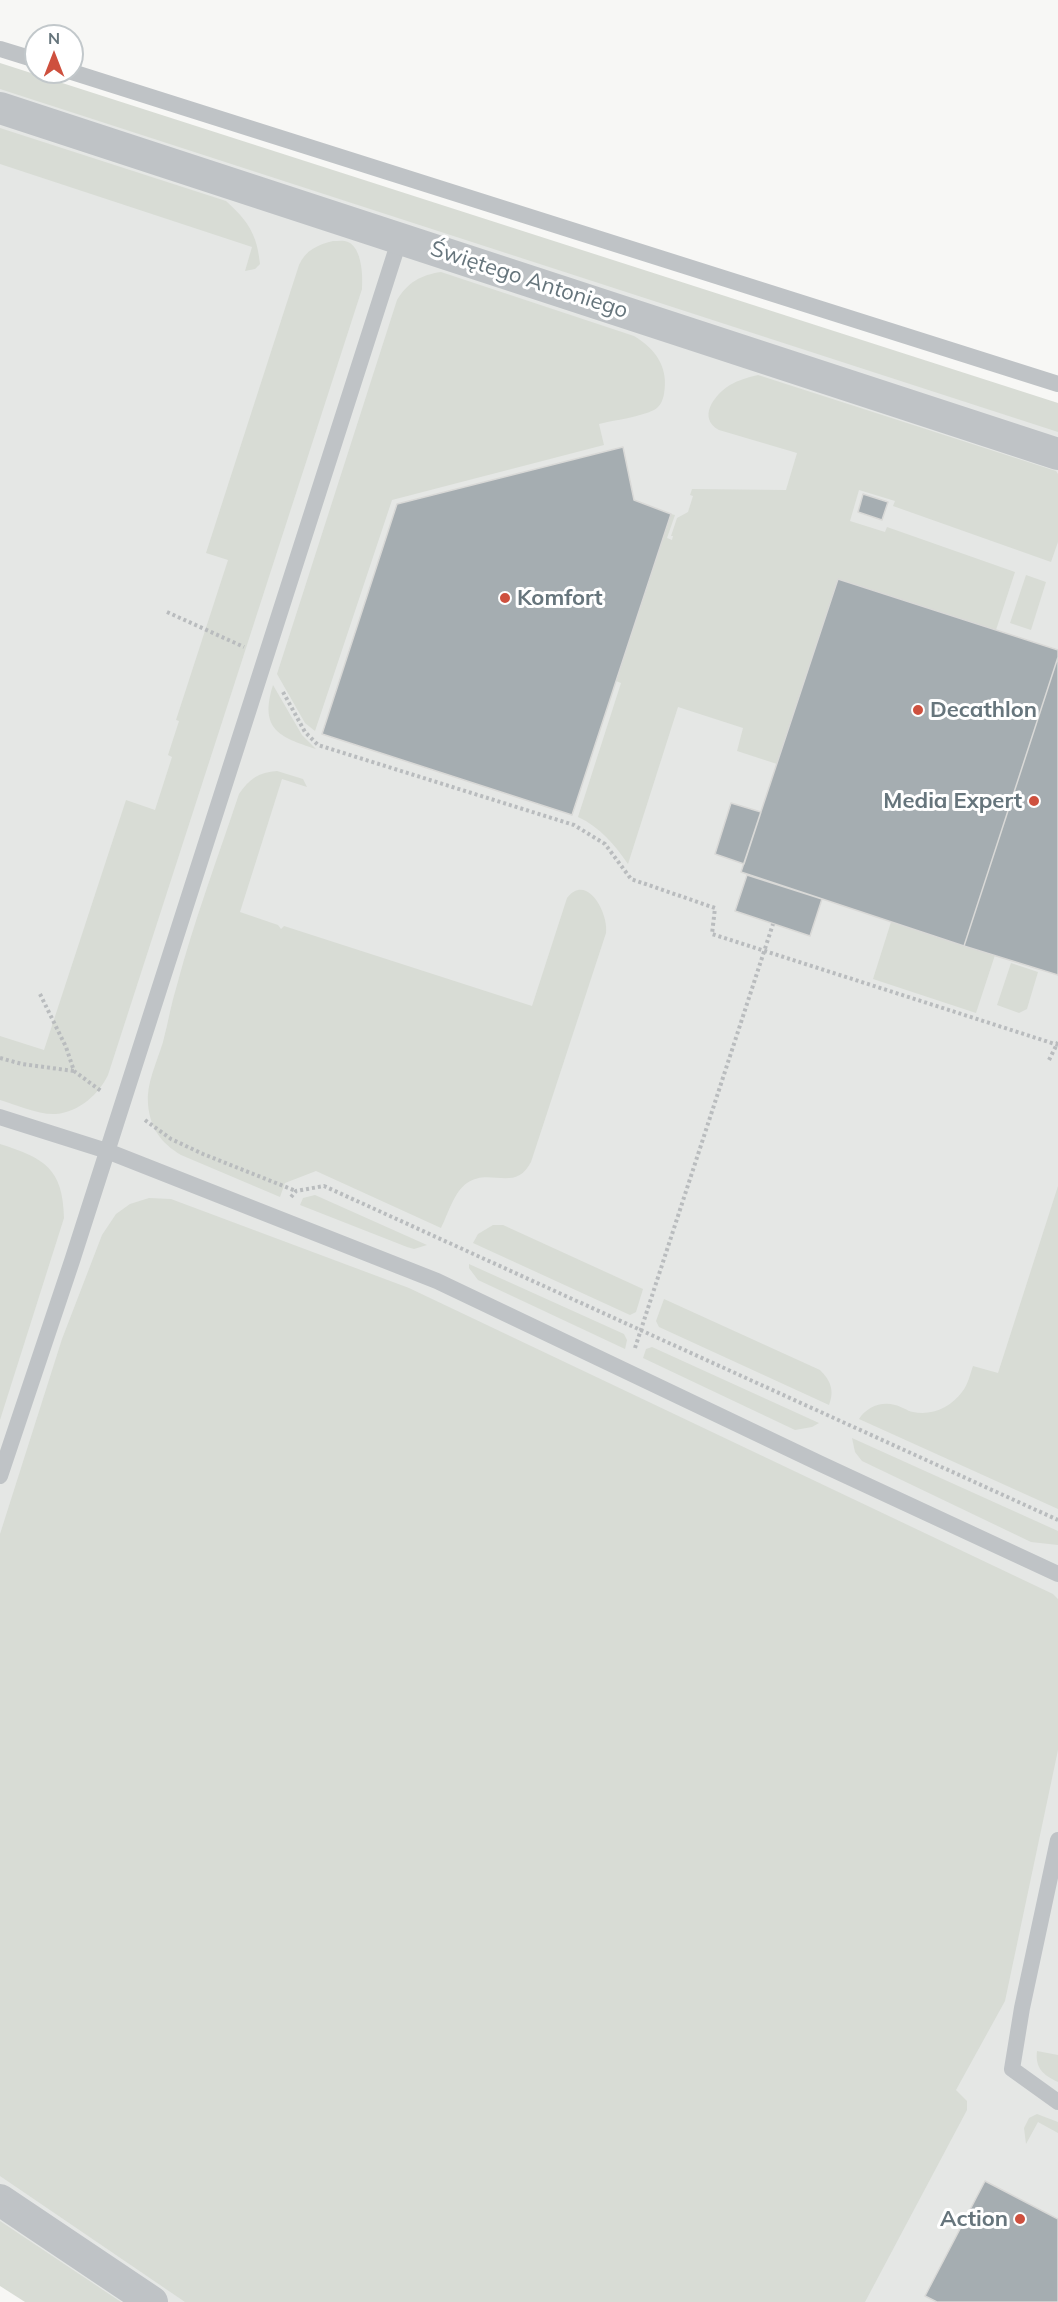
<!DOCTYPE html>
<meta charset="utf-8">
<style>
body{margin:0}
#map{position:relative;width:1058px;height:2302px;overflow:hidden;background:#f7f7f5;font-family:Mulish,sans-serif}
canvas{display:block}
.north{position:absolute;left:24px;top:24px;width:60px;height:60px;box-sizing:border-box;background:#fff;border:2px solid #c2c8cb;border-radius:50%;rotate:0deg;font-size:16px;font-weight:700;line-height:24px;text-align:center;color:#66757c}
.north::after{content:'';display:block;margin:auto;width:21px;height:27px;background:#ce503e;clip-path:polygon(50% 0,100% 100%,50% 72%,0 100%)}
</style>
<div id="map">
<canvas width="1058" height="2302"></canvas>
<div class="north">N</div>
</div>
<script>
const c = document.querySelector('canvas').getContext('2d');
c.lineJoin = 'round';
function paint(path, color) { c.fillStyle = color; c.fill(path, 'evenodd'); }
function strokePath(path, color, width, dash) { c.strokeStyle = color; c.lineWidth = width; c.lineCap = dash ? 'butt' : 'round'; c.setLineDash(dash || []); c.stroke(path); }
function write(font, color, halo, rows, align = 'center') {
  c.font = font + ' Mulish,sans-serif'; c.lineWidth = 6; c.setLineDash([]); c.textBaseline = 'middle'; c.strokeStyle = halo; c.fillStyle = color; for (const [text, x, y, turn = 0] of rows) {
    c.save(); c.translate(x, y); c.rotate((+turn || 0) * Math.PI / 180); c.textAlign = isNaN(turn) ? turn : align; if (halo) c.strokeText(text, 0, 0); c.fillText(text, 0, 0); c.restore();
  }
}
const built = new Path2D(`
 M0 67 1058 406V2302H88L0 2247Z`);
const green = new Path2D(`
 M0 63 1058 403V432L0 89Z
 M0 128 226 201C248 221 257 234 260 264L255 269 245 271 252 247 0 164Z
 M333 241C338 241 344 240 348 242 362 248 363 276 362 289L108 1075C99 1094 79 1112 56 1114 38 1115 17 1105 0 1100V1036L44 1050 126 800 155 810 172 757 168 755 179 721 176 720 228 560 206 553 299 265C306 250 317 245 333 241Z
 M441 272 634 336C656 349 669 368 664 394 663 400 660 407 654 410 640 417 615 420 599 424L604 445 392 500 315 731 305 723 277 674 397 300C408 282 421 275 441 272Z
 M758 375 1056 471 1058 474V542L1051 562 893 506 895 501 859 490 850 521 885 532 887 527 1015 572 996 630 838 580 777 764 737 751 743 728 678 707 628 864C615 845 600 827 578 817L621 683 616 681 671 514 675 515 667 538 672 540 673 536H671L677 518 688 512 693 496 690 495 692 489 786 490 797 453 719 430C697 418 714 395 730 385 739 380 748 377 758 375Z
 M1026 575 1046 582 1031 630 1010 623Z
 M273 685 302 735 316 749C279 737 259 729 273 685Z
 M277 771 303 779 307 787 282 779 240 912 278 925 281 929 284 926 532 1006 567 898C587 872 609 914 606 933L531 1162C515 1193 490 1167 467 1183 454 1192 448 1214 441 1228L316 1171 285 1183 280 1197 181 1155C161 1143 150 1128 148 1104 146 1084 157 1062 163 1042 168 1023 171 1004 177 985 194 921 218 857 239 794 249 779 259 772 277 771Z
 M891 922 995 955 976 1013 873 979Z
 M1011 963 1038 972 1027 1009 1019 1013 997 1005Z
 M0 1144C44 1158 63 1168 64 1218L0 1420Z
 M1058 1186V1509L859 1419C867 1407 881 1401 895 1405 901 1406 907 1411 913 1412 932 1416 951 1407 962 1392 968 1385 970 1374 973 1366L998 1373Z
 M315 1195 427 1245 414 1249 407 1247 300 1205 303 1198Z
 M149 1198 171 1199 409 1288 1053 1594 1058 1599V1750L1005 2001 956 2090 967 2101V2110L865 2302H185L0 2176V1534L62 1339 102 1235 116 1214 130 1204Z
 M493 1225H503L643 1289 636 1312 630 1315 473 1243 478 1234Z
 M469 1264 624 1334 627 1340 625 1349 478 1280 469 1268Z
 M664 1299 820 1370C830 1380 835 1390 829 1405L659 1327 656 1321Z
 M652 1347 819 1423 812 1427 795 1430 643 1358 646 1349Z
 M852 1438 1058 1531V1545L1031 1542 862 1461 855 1452Z
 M1037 2051 1058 2055V2082C1043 2075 1035 2068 1037 2051Z
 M1037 2114 1058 2122V2133L1038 2122 1026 2144 1024 2128 1029 2118Z
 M0 2221 121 2302H25L0 2286Z`);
const building = new Path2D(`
 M623 447 634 500 671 514 572 815 322 734 397 504Z
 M863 494 888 502 882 520 858 512Z
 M838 579 1058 650V657L964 946 741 872Z
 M1058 657V975L964 946Z
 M731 803 761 812 744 864 715 854Z
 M747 875 822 899 810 936 735 911Z
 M985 2181 1058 2219V2302H937L925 2296Z`);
const path = new Path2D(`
 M167 612 244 647
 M283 692 305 732 318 745 574 825 605 844 631 879 715 908 712 934 1058 1045
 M40 994 66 1047 74 1071 101 1091
 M0 1058 22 1064 74 1071
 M1049 1060 1058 1042
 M145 1120 171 1139 203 1154 296 1191
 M291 1197 296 1191 324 1186 1058 1520
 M635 1348 773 924`);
const service = new Path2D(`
 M0 49 36 60
 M72 72 1058 384
 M0 1117 107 1151 437 1281 821 1464 1058 1574
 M0 1476 72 1261 400 238
 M1058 1840 1022 2008 1012 2069 1058 2102`);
const minor = new Path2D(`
 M0 108 1058 454
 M0 2200 152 2302`);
const markers = [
 [505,598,6,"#ce503e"],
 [918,710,6,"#ce503e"],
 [1034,801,6,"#ce503e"],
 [1020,2219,6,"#ce503e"]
];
const streetNames = [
 ["Świętego Antoniego",529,280,18]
];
const poiNames = [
 ["Komfort",517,598],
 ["Decathlon",930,710],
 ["Media Expert",1022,801,"right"],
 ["Action",1008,2219,"right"]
];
paint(built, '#e5e7e5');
paint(green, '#d8dcd5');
paint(building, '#a5adb1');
strokePath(building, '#d9d9d7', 1.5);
strokePath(path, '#b9bcbe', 4, [3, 3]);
strokePath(service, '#bfc3c6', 16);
strokePath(minor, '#bfc3c6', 32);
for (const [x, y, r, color] of markers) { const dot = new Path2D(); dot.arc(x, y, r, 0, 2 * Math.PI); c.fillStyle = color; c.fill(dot); strokePath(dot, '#fff', 2); }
write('22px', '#66757c', '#fff', streetNames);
write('bold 22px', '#66757c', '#fff', poiNames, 'left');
</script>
